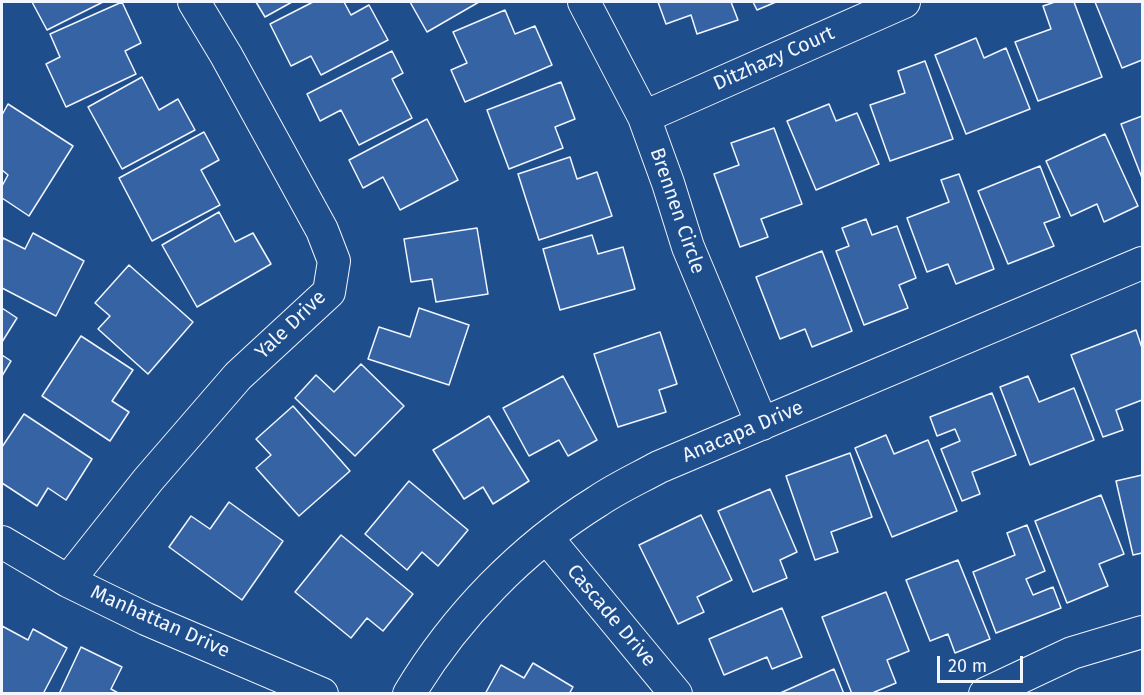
<!DOCTYPE html>
<style>
body{margin:0}
#map{position:relative;width:1144px;height:695px;overflow:hidden;background:#1f4e8c;font-family:"Fira Sans",sans-serif}
canvas{display:block}
.frame{position:absolute;inset:0;border:3px solid #f2f6ff;pointer-events:none}
.scale{position:absolute;left:937px;top:656px;width:86px;height:27px;box-sizing:border-box;border:3px solid #f2f6ff;border-top:0;padding-left:8px;font-size:18px;line-height:21px;white-space:nowrap;color:#f2f6ff;-webkit-text-stroke:4px #1f4e8c;paint-order:stroke}
</style>
<div id="map">
<canvas width="1144" height="695"></canvas>
<div class="frame"></div>
<div class="scale">20 m</div>
</div>
<script>
const c = document.querySelector('canvas').getContext('2d');
c.lineJoin = 'round';
function paint(path, color) { c.fillStyle = color; c.fill(path, 'evenodd'); }
function strokePath(path, color, width, dash) { c.strokeStyle = color; c.lineWidth = width; c.lineCap = dash ? 'butt' : 'round'; c.setLineDash(dash || []); c.stroke(path); }
function write(font, color, halo, rows, align = 'center') {
  c.font = font + ' "Fira Sans",sans-serif'; c.lineWidth = 4.5; c.setLineDash([]); c.textBaseline = 'middle'; c.strokeStyle = halo; c.fillStyle = color; for (const [text, x, y, turn = 0] of rows) {
    c.save(); c.translate(x, y); c.rotate((+turn || 0) * Math.PI / 180); c.textAlign = isNaN(turn) ? turn : align; if (halo) c.strokeText(text, 0, 0); c.fillText(text, 0, 0); c.restore();
  }
}
const building = new Path2D(`
 M32 2H103L47 30Z
 M122 2 141 43 125 51 136 74 66 107 46 64 60 57 50 34Z
 M256 2H292L265 17Z
 M313 2H344L351 15 369 5 388 40 321 75 311 56 291 66 270 24Z
 M410 2H479L427 32Z
 M658 2H731L738 20 697 34 691 15 666 24Z
 M753 2H776L757 10Z
 M1055 2H1074L1102 77 1038 101 1015 42 1051 29 1043 6Z
 M1095 2H1142V60L1122 68Z
 M505 10 515 34 535 26 552 65 465 102 451 70 467 63 453 32Z
 M976 38 984 58 1006 48 1030 109 966 134 935 55Z
 M392 51 403 73 392 79 412 118 359 145 341 110 320 121 307 94Z
 M925 61 953 139 890 161 870 105 905 93 898 71Z
 M142 77 159 110 178 99 195 130 122 169 88 107Z
 M561 82 575 119 555 127 563 148 509 169 487 110Z
 M8 104 73 146 29 216 2 198V186L8 175 2 170V115Z
 M829 104 836 121 857 113 879 164 816 190 787 121Z
 M1142 116V178L1121 124Z
 M427 119 458 180 400 210 383 177 363 188 349 160Z
 M774 128 802 204 761 219 768 237 740 247 714 174 739 165 731 143Z
 M204 132 219 160 201 170 220 205 152 241 119 178Z
 M1105 134 1138 206 1104 222 1097 204 1071 216 1046 161Z
 M570 157 577 179 597 172 612 216 539 240 518 174Z
 M1040 166 1060 217 1044 223 1054 246 1008 264 978 191Z
 M959 174 994 269 956 284 948 264 927 272 907 218 949 202 941 180Z
 M219 212 235 242 253 233 271 264 197 307 162 245Z
 M866 219 872 235 897 226 916 278 899 285 908 308 864 325 836 251 849 246 842 228Z
 M477 228 488 294 436 302 432 279 411 282 404 239Z
 M33 233 84 261 56 316 2 288V242L3 238 25 249Z
 M592 235 598 254 623 247 635 289 560 310 543 249Z
 M822 251 852 331 812 347 805 329 780 339 756 277Z
 M129 265 193 322 148 374 98 329 110 316 95 303Z
 M2 308 17 318 2 342Z
 M419 308 469 325 449 385 368 359 379 327 410 337Z
 M1136 330 1142 348V400L1116 410 1123 430 1103 437 1071 355Z
 M660 332 677 384 659 390 666 412 618 427 594 354Z
 M81 336 133 370 112 401 129 412 110 441 42 396Z
 M2 355 11 361 2 376Z
 M361 364 404 406 355 456 295 398 316 375 334 392Z
 M563 376 597 440 568 456 559 440 529 456 503 408Z
 M1028 376 1039 402 1074 388 1094 440 1030 465 1000 387Z
 M992 393 1016 455 972 472 980 494 962 501 941 449 960 441 955 429 937 436 930 417Z
 M293 406 350 471 299 516 256 468 271 455 256 439Z
 M24 414 92 459 66 500 48 488 37 506 2 483V447Z
 M489 416 529 481 493 504 483 487 464 499 433 450Z
 M886 435 894 454 928 440 957 511 892 537 855 448Z
 M850 453 872 517 831 532 838 552 815 560 786 476Z
 M1142 475V553L1133 555 1116 481Z
 M409 481 468 530 438 566 422 552 407 570 365 534Z
 M770 489 797 552 780 560 787 578 753 592 718 511Z
 M1101 495 1124 554 1099 564 1108 586 1067 603 1035 521Z
 M229 502 283 541 242 600 169 547 191 516 210 529Z
 M701 515 732 580 697 597 704 612 678 624 639 545Z
 M1027 525 1045 571 1026 579 1033 595 1053 587 1061 608 996 633 973 572 1015 555 1007 533Z
 M341 535 413 594 383 631 367 618 351 638 295 592Z
 M958 560 990 639 955 653 948 634 930 641 906 580Z
 M886 592 909 651 887 660 896 683 870 694H852L822 617Z
 M782 608 802 657 772 669 767 657 724 675 709 639Z
 M2 626 28 640 33 629 67 648 43 694H2Z
 M81 647 122 667 111 689 120 694H59Z
 M533 663 573 687 569 694H485L501 665 524 678Z
 M834 669 844 694H778Z`);
const minor = new Path2D(`
 M584 2 644 117 668 183 688 247 762 424
 M644 117 904 2
 M547 538 676 694
 M2 542 68 581 146 619 322 694
 M68 581 148 480 238 376 329 292 334 261 322 230 226 55 194 2
 M409 694C455 617 522 548 598 501 617 488 639 478 659 467L1142 263
 M985 694 1072 653 1142 632`);
const streetNames = [
 ["Ditzhazy Court",774,59,-24],
 ["Brennen Circle",677,211,71],
 ["Yale Drive",291,325,-44],
 ["Anacapa Drive",743,432,-23],
 ["Cascade Drive",611,616,50],
 ["Manhattan Drive",160,622,24]
];
paint(building, '#3563a3');
strokePath(building, '#f2f6ff', 1.5);
strokePath(minor, '#f2f6ff', 34);
strokePath(minor, '#1f4e8c', 32);
write('20px', '#f2f6ff', '#1f4e8c', streetNames);
</script>
